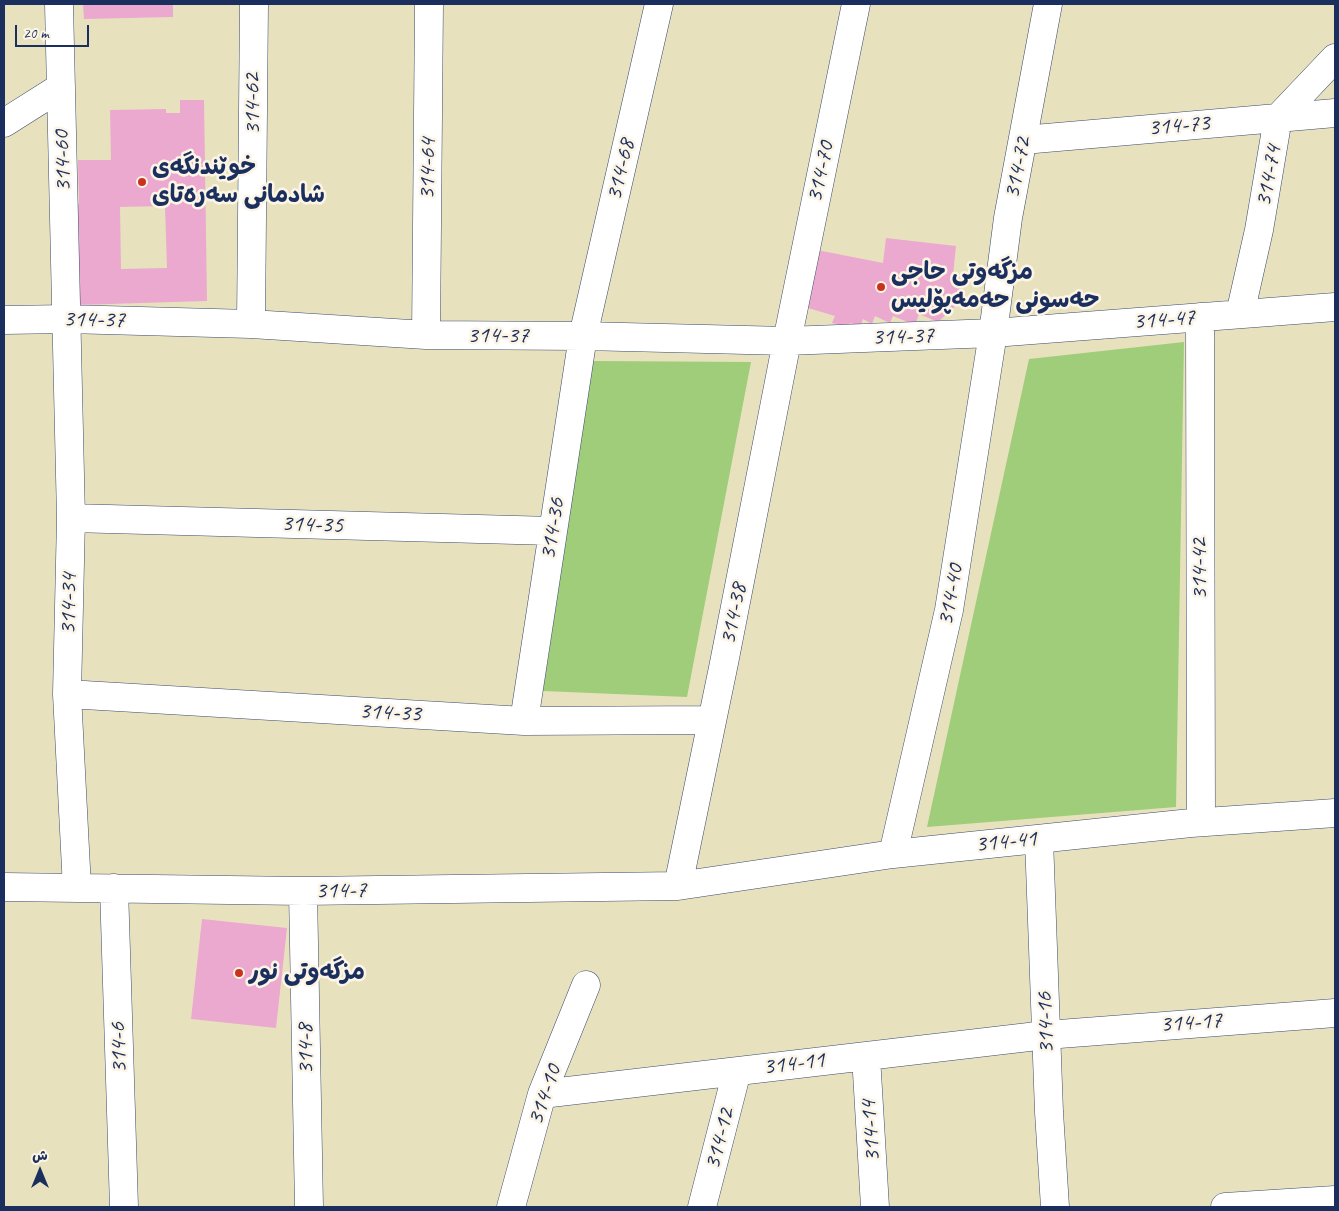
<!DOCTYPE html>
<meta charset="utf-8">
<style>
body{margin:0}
#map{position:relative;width:1339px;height:1211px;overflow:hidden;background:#e8e1be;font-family:Caveat,"Playpen Sans Arabic",sans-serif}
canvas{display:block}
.frame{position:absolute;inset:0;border:5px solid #1b2f5e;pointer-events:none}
.north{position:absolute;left:15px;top:1146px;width:50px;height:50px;-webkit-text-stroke:4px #fcf5e5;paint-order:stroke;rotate:0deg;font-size:14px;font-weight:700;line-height:20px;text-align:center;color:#1b2f5e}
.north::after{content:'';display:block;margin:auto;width:18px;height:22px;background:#1b2f5e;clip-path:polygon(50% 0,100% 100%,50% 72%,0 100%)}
.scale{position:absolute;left:15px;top:25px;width:74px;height:22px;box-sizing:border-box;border:2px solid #1b2f5e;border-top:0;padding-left:6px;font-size:15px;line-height:18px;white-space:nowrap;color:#1b2f5e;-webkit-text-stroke:4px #fcf5e5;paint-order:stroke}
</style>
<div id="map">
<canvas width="1339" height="1211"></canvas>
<div class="frame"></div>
<div class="north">ش</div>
<div class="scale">20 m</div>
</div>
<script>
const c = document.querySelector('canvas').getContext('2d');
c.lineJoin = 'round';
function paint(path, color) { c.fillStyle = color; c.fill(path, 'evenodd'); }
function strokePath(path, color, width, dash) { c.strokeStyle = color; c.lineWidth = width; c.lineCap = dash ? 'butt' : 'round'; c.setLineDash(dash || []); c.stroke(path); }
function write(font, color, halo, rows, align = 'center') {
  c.font = font + ' Caveat,"Playpen Sans Arabic",sans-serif'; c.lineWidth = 5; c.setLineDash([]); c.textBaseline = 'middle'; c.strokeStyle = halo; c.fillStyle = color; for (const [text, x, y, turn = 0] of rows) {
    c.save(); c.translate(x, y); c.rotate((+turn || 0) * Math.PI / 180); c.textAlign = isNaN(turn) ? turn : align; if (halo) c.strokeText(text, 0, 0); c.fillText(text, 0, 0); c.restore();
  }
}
const green = new Path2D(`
 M1184 342 1176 807 927 827 1029 359Z
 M593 361 751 362 687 697 543 691Z`);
const building = new Path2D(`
 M83 4H173V17L84 19Z
 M180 100H204L207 301 75 305 73 204H79L78 160H111L110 110 166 109V113H180ZM165 206 167 268 121 269 120 207Z
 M886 238 956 246 953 275H959L962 300 938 322 919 314 915 325 893 316 890 323 875 316 872 324 863 319 860 327 850 323 848 327 832 323 835 316 798 305 812 249 883 263Z
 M202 919 287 928 276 1028 191 1019Z`);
const minor = new Path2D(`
 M59 4 71 518 67 694 77 888
 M4 123 61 87
 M1023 140 1335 113
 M1240 314 1259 230 1278 118 1335 58
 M1200 317 1201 822
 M4 320 67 319 251 324 426 335 583 336 787 341 993 333 1335 307
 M251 324 254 4
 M426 335 429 4
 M71 518 553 531
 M67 694 524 721 712 720
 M524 721 583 336 659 4
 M1039 839 1049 1112 1055 1207
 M893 854 949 610 993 333 1008 218 1048 4
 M678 886 724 663 787 341 856 4
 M4 887 303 891 678 886 893 854 1191 823 1335 813
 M114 888 124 1207
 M303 891 309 1207
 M866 1056 875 1207
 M542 1094 1046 1035 1335 1013
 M511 1207 542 1094 586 985
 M702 1207 737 1071
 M1225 1207 1335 1200`);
const markers = [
 [142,182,5,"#c8321e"],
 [881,287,5,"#c8321e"],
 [239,973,5,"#c8321e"]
];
const streetNames = [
 ["314-62",253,104,-90],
 ["314-73",1179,126,-5],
 ["314-60",63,161,-92],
 ["314-72",1018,168,-79],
 ["314-64",428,169,-89],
 ["314-68",621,170,-77],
 ["314-70",821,172,-78],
 ["314-74",1269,176,-80],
 ["314-37",94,320,1],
 ["314-47",1164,320,-4],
 ["314-37",498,336],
 ["314-37",903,337,-2],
 ["314-35",312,525,2],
 ["314-36",553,529,-81],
 ["314-42",1200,569,-90],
 ["314-40",951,595,-80],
 ["314-34",69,604,-89],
 ["314-38",734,614,-79],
 ["314-33",390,713,3],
 ["314-41",1006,842,-6],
 ["314-7",341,891,-1],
 ["314-16",1046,1023,-92],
 ["314-17",1191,1023,-4],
 ["314-6",119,1048,-92],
 ["314-8",306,1049,-91],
 ["314-11",794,1064,-7],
 ["314-10",545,1095,-71],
 ["314-14",871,1131,-94],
 ["314-12",720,1139,-76]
];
const poiNames = [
 ["خوێندنگەی",152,168],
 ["شادمانی سەرەتای",152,196],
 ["مزگەوتی حاجی",891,273],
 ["حەسونی حەمەپۆلیس",891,301],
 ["مزگەوتی نور",249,973]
];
paint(green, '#9fcd7a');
paint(building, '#eba9cf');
strokePath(minor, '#3a4a6c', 29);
strokePath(minor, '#fff', 28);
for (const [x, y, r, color] of markers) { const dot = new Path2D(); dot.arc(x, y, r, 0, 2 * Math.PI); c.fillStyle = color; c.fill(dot); strokePath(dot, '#fcf5e5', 2); }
write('24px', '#1b2f5e', '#fcf5e5', streetNames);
write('bold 24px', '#1b2f5e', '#fcf5e5', poiNames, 'left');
</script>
